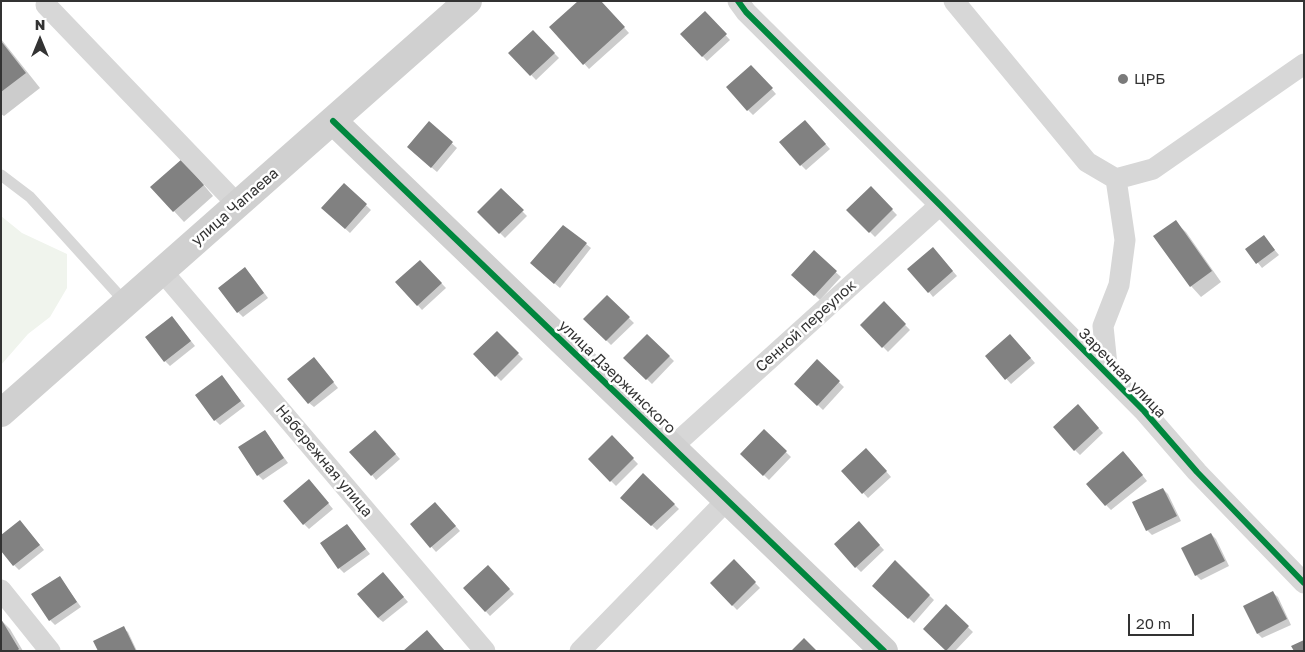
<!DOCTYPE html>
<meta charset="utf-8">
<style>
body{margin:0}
#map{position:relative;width:1305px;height:652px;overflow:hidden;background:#fff;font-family:"Golos Text",sans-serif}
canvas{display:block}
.frame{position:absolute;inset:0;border:2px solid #333;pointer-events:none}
.north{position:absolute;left:15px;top:15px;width:50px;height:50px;-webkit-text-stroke:4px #fff;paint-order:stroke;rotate:0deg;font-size:14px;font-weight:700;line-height:20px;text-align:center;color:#333}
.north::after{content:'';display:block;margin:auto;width:18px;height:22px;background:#333;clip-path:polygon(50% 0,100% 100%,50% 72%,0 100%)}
.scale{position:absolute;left:1128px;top:614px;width:66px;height:22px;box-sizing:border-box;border:2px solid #333;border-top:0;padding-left:6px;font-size:15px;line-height:18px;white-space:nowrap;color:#333;-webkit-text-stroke:4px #fff;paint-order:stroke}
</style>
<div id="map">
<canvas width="1305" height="652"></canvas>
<div class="frame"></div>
<div class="north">N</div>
<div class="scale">20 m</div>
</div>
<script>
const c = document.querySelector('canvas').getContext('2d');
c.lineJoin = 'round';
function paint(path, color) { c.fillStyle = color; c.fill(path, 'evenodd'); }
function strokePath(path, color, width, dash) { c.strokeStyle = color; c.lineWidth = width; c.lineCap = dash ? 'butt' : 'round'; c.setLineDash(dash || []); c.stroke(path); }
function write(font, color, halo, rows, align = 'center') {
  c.font = font + ' "Golos Text",sans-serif'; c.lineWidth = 5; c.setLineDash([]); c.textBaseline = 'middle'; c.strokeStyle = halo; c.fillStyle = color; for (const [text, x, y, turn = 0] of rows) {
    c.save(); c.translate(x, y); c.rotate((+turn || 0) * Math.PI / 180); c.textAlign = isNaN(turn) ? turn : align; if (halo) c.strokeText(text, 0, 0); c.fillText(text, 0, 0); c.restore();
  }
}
const green = new Path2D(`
 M1 216 22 233 67 254V288L50 317 28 334 1 365Z`);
const shadow = new Path2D(`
 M600 1 629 33 589 69 551 27Z
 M705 13 730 40 707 61 682 34Z
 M533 32 559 58 536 80 510 53Z
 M1 39 40 88 4 116 1 114Z
 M756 71 776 94 753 115 748 110Z
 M429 123 457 148 437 172 413 152Z
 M809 126 830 149 806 170 801 165Z
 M192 171 213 196 184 222 152 187Z
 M344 184 371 210 350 233 328 213Z
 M871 188 897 215 875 237 848 210Z
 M501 190 527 216 505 238 479 212Z
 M1175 222 1186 232 1221 282 1201 297 1191 286Z
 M1268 242 1279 255 1262 268 1247 249Z
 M586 244 591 248 560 288 536 268Z
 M814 252 841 277 820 300 793 275Z
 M937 253 957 276 933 297 929 292Z
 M420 261 446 288 422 310 397 282Z
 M250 274 268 298 243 317 238 312Z
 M607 297 634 323 611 345 585 319Z
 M884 303 910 330 888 352 862 325Z
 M176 322 195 346 170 366 165 361Z
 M497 333 523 359 501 381 475 354Z
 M647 335 674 361 652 384 625 358Z
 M1015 340 1035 363 1011 384 986 356Z
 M817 361 844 387 823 410 796 384Z
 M319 364 338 388 314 407 309 403Z
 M222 377 245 406 220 425 215 420Z
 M1083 411 1103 433 1080 455 1075 450Z
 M265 431 288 463 263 480 258 475Z
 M764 431 791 457 769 480 742 454Z
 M380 437 400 459 376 480 372 475Z
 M612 437 638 464 616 486 589 459Z
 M871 454 891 477 868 498 843 471Z
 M1128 457 1147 481 1111 510 1106 505Z
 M643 474 679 509 657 530 626 502Z
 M313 485 333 509 309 529 304 524Z
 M1163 489 1168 494 1181 521 1152 535 1147 530Z
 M440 508 460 531 436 552 411 524Z
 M859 523 884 550 861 572 856 567Z
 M347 525 370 554 344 573 339 568Z
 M25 527 44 550 19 570 14 565Z
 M1211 534 1216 539 1229 566 1201 580 1196 575Z
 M734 561 760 588 737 610 711 583Z
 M895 562 934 600 914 623 874 585Z
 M493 572 514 594 490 616 465 589Z
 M59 577 81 607 55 625 50 620Z
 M388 579 408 602 383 622 378 618Z
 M1273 593 1278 597 1291 625 1262 638 1258 634Z
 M946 606 973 632 955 651H947L924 629Z
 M1 620 10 629 23 651H1Z
 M123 628 128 632 137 651H99Z`);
const building = new Path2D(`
 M578 1H601L625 27 583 65 549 27Z
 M705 11 727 34 702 57 680 34Z
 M533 30 555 53 530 76 508 53Z
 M1 41 26 73 1 92Z
 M751 65 773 88 747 111 726 87Z
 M805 120 826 144 800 166 779 142Z
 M429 121 453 142 431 168 407 147Z
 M182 159 204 185 173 212 150 187Z
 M344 183 367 204 345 229 321 208Z
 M871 186 893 209 869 233 846 210Z
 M501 188 524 210 499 234 477 212Z
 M1176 220 1212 271 1190 287 1153 236Z
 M563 225 587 243 554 284 530 263Z
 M1264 235 1275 250 1256 264 1245 249Z
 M933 247 953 271 928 293 907 269Z
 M814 250 837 271 814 296 791 275Z
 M420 260 442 283 417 306 395 282Z
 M245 267 264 293 237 313 218 288Z
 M607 295 630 317 606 341 583 319Z
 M884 301 906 324 882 348 860 325Z
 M172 316 191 341 164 362 145 337Z
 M497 331 519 353 495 377 473 354Z
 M647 334 670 356 646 380 623 358Z
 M1010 334 1031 358 1005 380 985 356Z
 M314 357 334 382 308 404 287 379Z
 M817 359 840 381 817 406 794 384Z
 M222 375 241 401 214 421 195 395Z
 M1078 404 1099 428 1074 451 1053 427Z
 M764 429 787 451 763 476 740 454Z
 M265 430 284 458 257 476 238 447Z
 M375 430 396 454 371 476 349 452Z
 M612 435 634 458 610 482 588 459Z
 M866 448 887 471 862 494 841 471Z
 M1123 451 1143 475 1105 506 1086 484Z
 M643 473 675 504 651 526 620 498Z
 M309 479 329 503 303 525 283 501Z
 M1163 488 1177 516 1146 531 1132 502Z
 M435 502 456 526 430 548 410 524Z
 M20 520 40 545 13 566 1 551V535Z
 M859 521 880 545 855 568 834 544Z
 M347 524 366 549 338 569 320 543Z
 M1211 533 1225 561 1195 576 1181 548Z
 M734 559 756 582 732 606 710 583Z
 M895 560 930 595 908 619 872 586Z
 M488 565 510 589 485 612 463 588Z
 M383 572 404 597 378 618 357 594Z
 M60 576 77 602 49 621 31 594Z
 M1273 591 1287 619 1257 634 1243 606Z
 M946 604 969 626 946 651 923 629Z
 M1 619 19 649 17 651H1Z
 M124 626 136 651H98L93 641Z
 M427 630 445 651H403Z
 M804 638 817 651H791Z
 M1304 640V651H1294L1291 646Z`);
const lane = new Path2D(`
 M1 175 30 197 126 303`);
const street = new Path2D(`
 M738 1 746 12 940 205 1144 411 1197 472 1304 583
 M954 1 1087 162 1116 179 1153 169 1304 64
 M46 5 238 205
 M162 271 485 651
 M1108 375 1103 326 1119 285 1125 240 1116 179
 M672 447 940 205
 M1 590 50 651
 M580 651 727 500`);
const secondary = new Path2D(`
 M333 121 884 651
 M1 413 468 1`);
const cycleway = new Path2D(`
 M738 1 746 12 940 205 1144 411 1197 472 1304 583
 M333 121 884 651`);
const markers = [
 [1123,79,6,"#7a7a7a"]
];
const poiNames = [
 ["ЦРБ",1134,79]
];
const streetNames = [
 ["улица Чапаева",235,207,-41],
 ["Сенной переулок",806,326,-42],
 ["Заречная улица",1122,373,46],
 ["улица Дзержинского",617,377,44],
 ["Набережная улица",324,461,50]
];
paint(green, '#f0f4ed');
paint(shadow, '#0003');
paint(building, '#818181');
strokePath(lane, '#d7d7d7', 11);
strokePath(street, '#d7d7d7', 21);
strokePath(secondary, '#d0d0d0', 28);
strokePath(cycleway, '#00873e', 6);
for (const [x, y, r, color] of markers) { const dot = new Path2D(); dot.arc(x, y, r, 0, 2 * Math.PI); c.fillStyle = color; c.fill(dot); strokePath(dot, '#fff', 2); }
write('15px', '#333', '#fff', poiNames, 'left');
write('15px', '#333', '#fff', streetNames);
</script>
